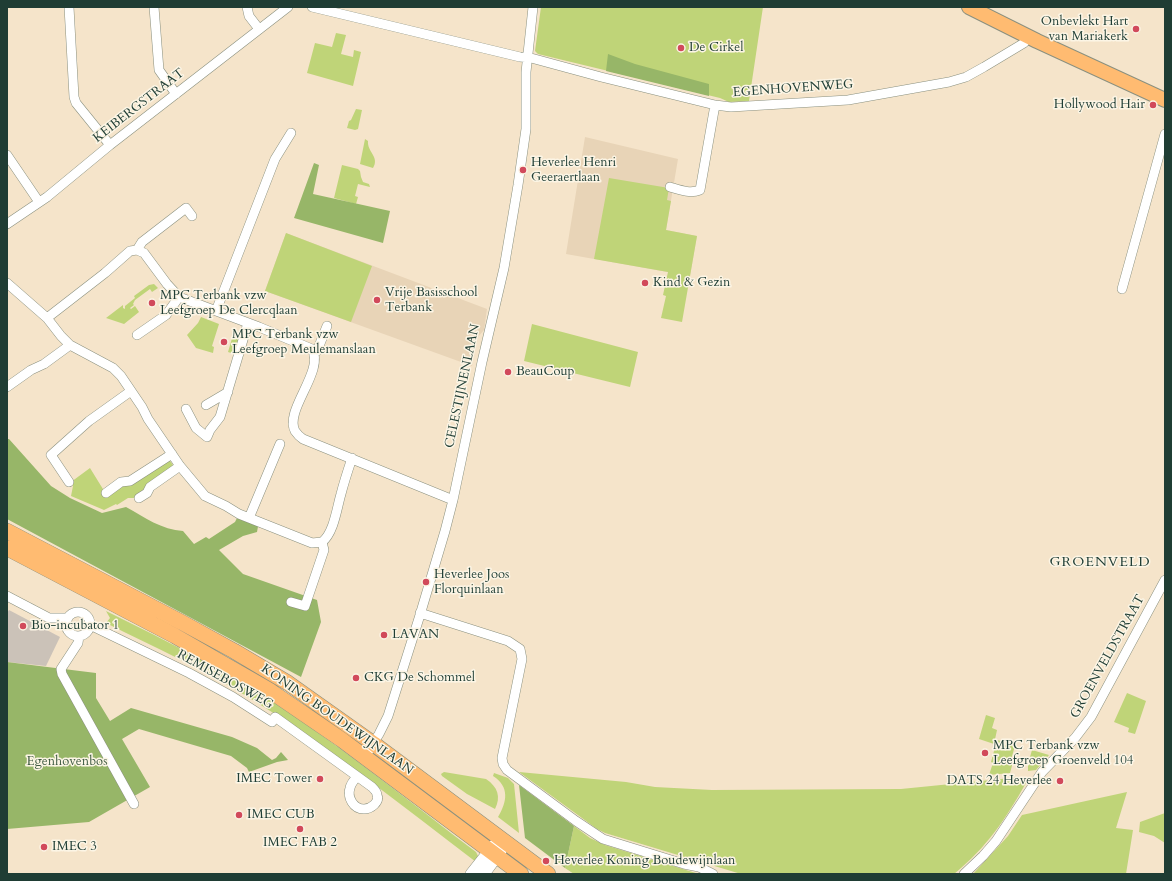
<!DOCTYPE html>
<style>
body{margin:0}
#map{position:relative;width:1172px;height:881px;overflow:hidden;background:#f5e4ca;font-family:Cardo,serif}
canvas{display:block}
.frame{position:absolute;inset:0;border:8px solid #1f3d34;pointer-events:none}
</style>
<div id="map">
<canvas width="1172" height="881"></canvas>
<div class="frame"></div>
</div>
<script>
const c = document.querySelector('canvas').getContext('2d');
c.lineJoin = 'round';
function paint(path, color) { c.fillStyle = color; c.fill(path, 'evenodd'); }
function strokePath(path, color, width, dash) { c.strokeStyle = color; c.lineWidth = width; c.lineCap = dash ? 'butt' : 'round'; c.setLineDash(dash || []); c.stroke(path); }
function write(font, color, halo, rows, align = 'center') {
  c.font = font + ' Cardo,serif'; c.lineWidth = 3; c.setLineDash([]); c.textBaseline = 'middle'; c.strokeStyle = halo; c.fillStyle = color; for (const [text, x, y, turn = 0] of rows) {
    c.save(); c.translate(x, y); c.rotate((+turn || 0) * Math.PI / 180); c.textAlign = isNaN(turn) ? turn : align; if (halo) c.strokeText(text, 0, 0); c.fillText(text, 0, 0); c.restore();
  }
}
const built = new Path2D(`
 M585 137 678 159 666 230 697 236 690 276 566 254Z
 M286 233 487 309 484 330 478 337 472 366 265 291Z`);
const industrial = new Path2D(`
 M9 610 60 637 46 666 7 662V613Z`);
const green = new Path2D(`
 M541 7H763L749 101 729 102 720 98 538 54 535 51Z
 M336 33 346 35 341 54 353 57 354 50 361 52 353 86 307 73 315 43 332 47Z
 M356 109 362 110 358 129 355 130 347 128 349 121 351 120Z
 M365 139 368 141C367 152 380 157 373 168L360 164Z
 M342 165 358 169 360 171 361 177 363 182 369 184 370 187 358 184 355 196 358 197 356 204 334 198Z
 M609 178 669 188 667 200 671 201 666 230 697 236 682 322 661 318 666 296 663 295 668 272 594 259Z
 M286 233 372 266 351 322 265 291Z
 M154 284 158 288 152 292 150 289 135 300 133 304 134 305 130 308 131 309 135 306 139 312 124 324 106 318 123 305V308L125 309V306L135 298 134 296 149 285Z
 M201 317 219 324 212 346 214 347 213 353 196 348 187 335 198 323Z
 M532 324 638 352 630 387 524 361Z
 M233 335 239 337 234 354 228 352Z
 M168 458 175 468 138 498H128L117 505 116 504 104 510 71 496 73 486 71 482 90 468 106 494Z
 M106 611C169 642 233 674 291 714 355 757 415 806 476 852L478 856 476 862C401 805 328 746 248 697 203 669 154 647 106 623L110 618Z
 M1127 693 1146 701 1135 734 1128 732 1129 728 1114 722Z
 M986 715 995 718 992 728 997 730 994 744 979 739Z
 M997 740 1001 741V744L1009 746 1010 744 1016 742 1011 760 1013 762 1010 773 989 775 993 763 991 762Z
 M1032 750 1049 755 1036 770 1028 771V764Z
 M444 772 486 779C498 787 501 797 495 809L467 794 442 776 441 774Z
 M519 772 626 782 655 787 712 790 901 789 1021 777 1026 783C1005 820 987 847 954 874H741L605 833 597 829Z
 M494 773 508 778 514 784 519 833 498 817C507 802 510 787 493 776Z
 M1127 792 1116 828 1133 830 1126 874H973L1008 836 1022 815Z
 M1165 813V843L1154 836 1139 832 1140 822Z
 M574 826 590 838 605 845 699 874H574L565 868Z`);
const forest = new Path2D(`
 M608 54 635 64 709 84V96L606 71Z
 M314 163 319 165 313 194 390 211 383 243 294 218Z
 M7 439H9L51 486 70 498 102 513 126 507C144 517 162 530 183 531L194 544 206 537 209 539 235 522 237 518 259 521 257 532 243 536 219 550 243 574 317 600 321 622 301 677 7 519Z
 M7 662 96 673V698L110 721 131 708 232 737 257 748 272 760 276 758 281 752 288 760 277 762 249 772 247 768 231 756 139 729 122 739 150 787 89 822 7 829Z
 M519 785 574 826 565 868 525 838Z`);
const minor = new Path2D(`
 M69 7 74 97 76 103 110 145
 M154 7 159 70 176 94
 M247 7 249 16 259 29
 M312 7 520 57 531 58 601 77 715 105 731 107 848 100 949 82 966 77 984 67 1024 43 1028 36
 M7 155 39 202
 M670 187C680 190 690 194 700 190L715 105
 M7 224 47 197 110 145 288 7
 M137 250 144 253 167 284 179 297 259 327 312 349C325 371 284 410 295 431 297 434 300 437 303 439L453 500
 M137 250 142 242 186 208 192 216
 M7 283 47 318 61 336 70 345 113 368 121 376 142 407 148 419 180 466 205 496 226 506 239 514 312 543 322 542
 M1122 289 1165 134
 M216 311 275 159 291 133
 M47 318 105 273 130 251 137 250
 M137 335 166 315 179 297
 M314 353 317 351 327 326
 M7 387 31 370 44 364 70 345
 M206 405 228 392
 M186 409 196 428 207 437 210 430 220 417 248 323
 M69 482 51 455 89 421 131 391
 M106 493 121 482 130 481 172 454
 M139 498 147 493 150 487 180 466
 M249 518 280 444
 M322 542C334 533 337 507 341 494 344 482 348 470 352 458
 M7 596 49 618H68
 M291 602 305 606 324 550 322 542
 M66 624a12 12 0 1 1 24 0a12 12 0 1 1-24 0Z
 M420 613 508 641 520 649 522 659 502 758 503 764 507 770 576 821 603 839 684 864 699 867 713 874
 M90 625 189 673 233 697 272 722 275 717 372 787C374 789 377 792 377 795 380 802 371 809 364 809 353 809 347 797 350 788 351 783 354 780 357 777
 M79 636 78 643 61 669 62 674 134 804
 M365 757 379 734 388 716 420 615 445 531 453 500 482 362 504 268 518 185 526 129V72L533 7
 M964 874 983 856 996 841 1042 772 1075 738 1091 717 1165 580`);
const tertiary = new Path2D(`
 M471 874 494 845
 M484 874 501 851`);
const primary = new Path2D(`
 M969 7 1037 41 1165 100`);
const trunk = new Path2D(`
 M7 531 183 623 234 651 288 683 374 744 548 874
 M7 548 175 636 269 690 342 740 521 874`);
const markers = [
 [1136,29,4,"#d1495b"],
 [681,48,4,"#d1495b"],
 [1153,105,4,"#d1495b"],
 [523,170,4,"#d1495b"],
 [645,283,4,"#d1495b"],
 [377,300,4,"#d1495b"],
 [152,303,4,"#d1495b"],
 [224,342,4,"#d1495b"],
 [508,372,4,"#d1495b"],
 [426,582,4,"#d1495b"],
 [23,626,4,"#d1495b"],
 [384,635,4,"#d1495b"],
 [356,678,4,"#d1495b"],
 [985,753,4,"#d1495b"],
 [320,779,4,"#d1495b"],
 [1060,781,4,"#d1495b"],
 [239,815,4,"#d1495b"],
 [300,829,4,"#d1495b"],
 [44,847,4,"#d1495b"],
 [546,861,4,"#d1495b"]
];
const poiNames = [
 ["Onbevlekt Hart",1128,22,"right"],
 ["van Mariakerk",1128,37,"right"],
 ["De Cirkel",689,48],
 ["Hollywood Hair",1145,105,"right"],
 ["Heverlee Henri",531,163],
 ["Geeraertlaan",531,178],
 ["Kind & Gezin",653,283],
 ["Vrije Basisschool",385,293],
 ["Terbank",385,308],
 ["MPC Terbank vzw",160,296],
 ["Leefgroep De Clercqlaan",160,311],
 ["MPC Terbank vzw",232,335],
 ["Leefgroep Meulemanslaan",232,350],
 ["BeauCoup",516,372],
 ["Heverlee Joos",434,575],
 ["Florquinlaan",434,590],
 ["Bio-incubator 1",31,626],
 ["LAVAN",392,635],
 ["CKG De Schommel",364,678],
 ["MPC Terbank vzw",993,746],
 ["Leefgroep Groenveld 104",993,761],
 ["IMEC Tower",312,779,"right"],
 ["DATS 24 Heverlee",1052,781,"right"],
 ["IMEC CUB",247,815],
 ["IMEC FAB 2",300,843,"center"],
 ["IMEC 3",52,847],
 ["Heverlee Koning Boudewijnlaan",554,861]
];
const streetNames = [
 ["EGENHOVENWEG",793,89,-4],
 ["KEIBERGSTRAAT",139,106,-38],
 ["CELESTIJNENLAAN",463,386,-78],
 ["GROENVELDSTRAAT",1108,657,-61],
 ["REMISEBOSWEG",225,680,29],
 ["KONING BOUDEWIJNLAAN",337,720,35]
];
const parkNames = [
 ["Egenhovenbos",67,762]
];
const neighbourhoodNames = [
 ["GROENVELD",1100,563]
];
paint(built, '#e8d4b7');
paint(industrial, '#cbc2b8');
paint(green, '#bfd478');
paint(forest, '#97b668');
strokePath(minor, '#8a907f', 10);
strokePath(tertiary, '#8a907f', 12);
strokePath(primary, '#8a907f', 16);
strokePath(trunk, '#8a907f', 16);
strokePath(minor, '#fff', 9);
strokePath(tertiary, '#fff', 11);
strokePath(primary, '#ffbb71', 14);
strokePath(trunk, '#ffbb71', 15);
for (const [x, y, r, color] of markers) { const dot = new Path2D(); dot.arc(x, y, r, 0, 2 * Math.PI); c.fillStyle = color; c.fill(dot); strokePath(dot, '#fcf5e5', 1.5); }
write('13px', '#1f3d34', '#fcf5e5', poiNames, 'left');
write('13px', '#1f3d34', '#fcf5e5', streetNames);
write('13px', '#3f5b42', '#fcf5e5', parkNames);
c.letterSpacing = '1px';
write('14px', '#1f3d34', '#fcf5e5', neighbourhoodNames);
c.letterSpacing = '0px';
</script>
